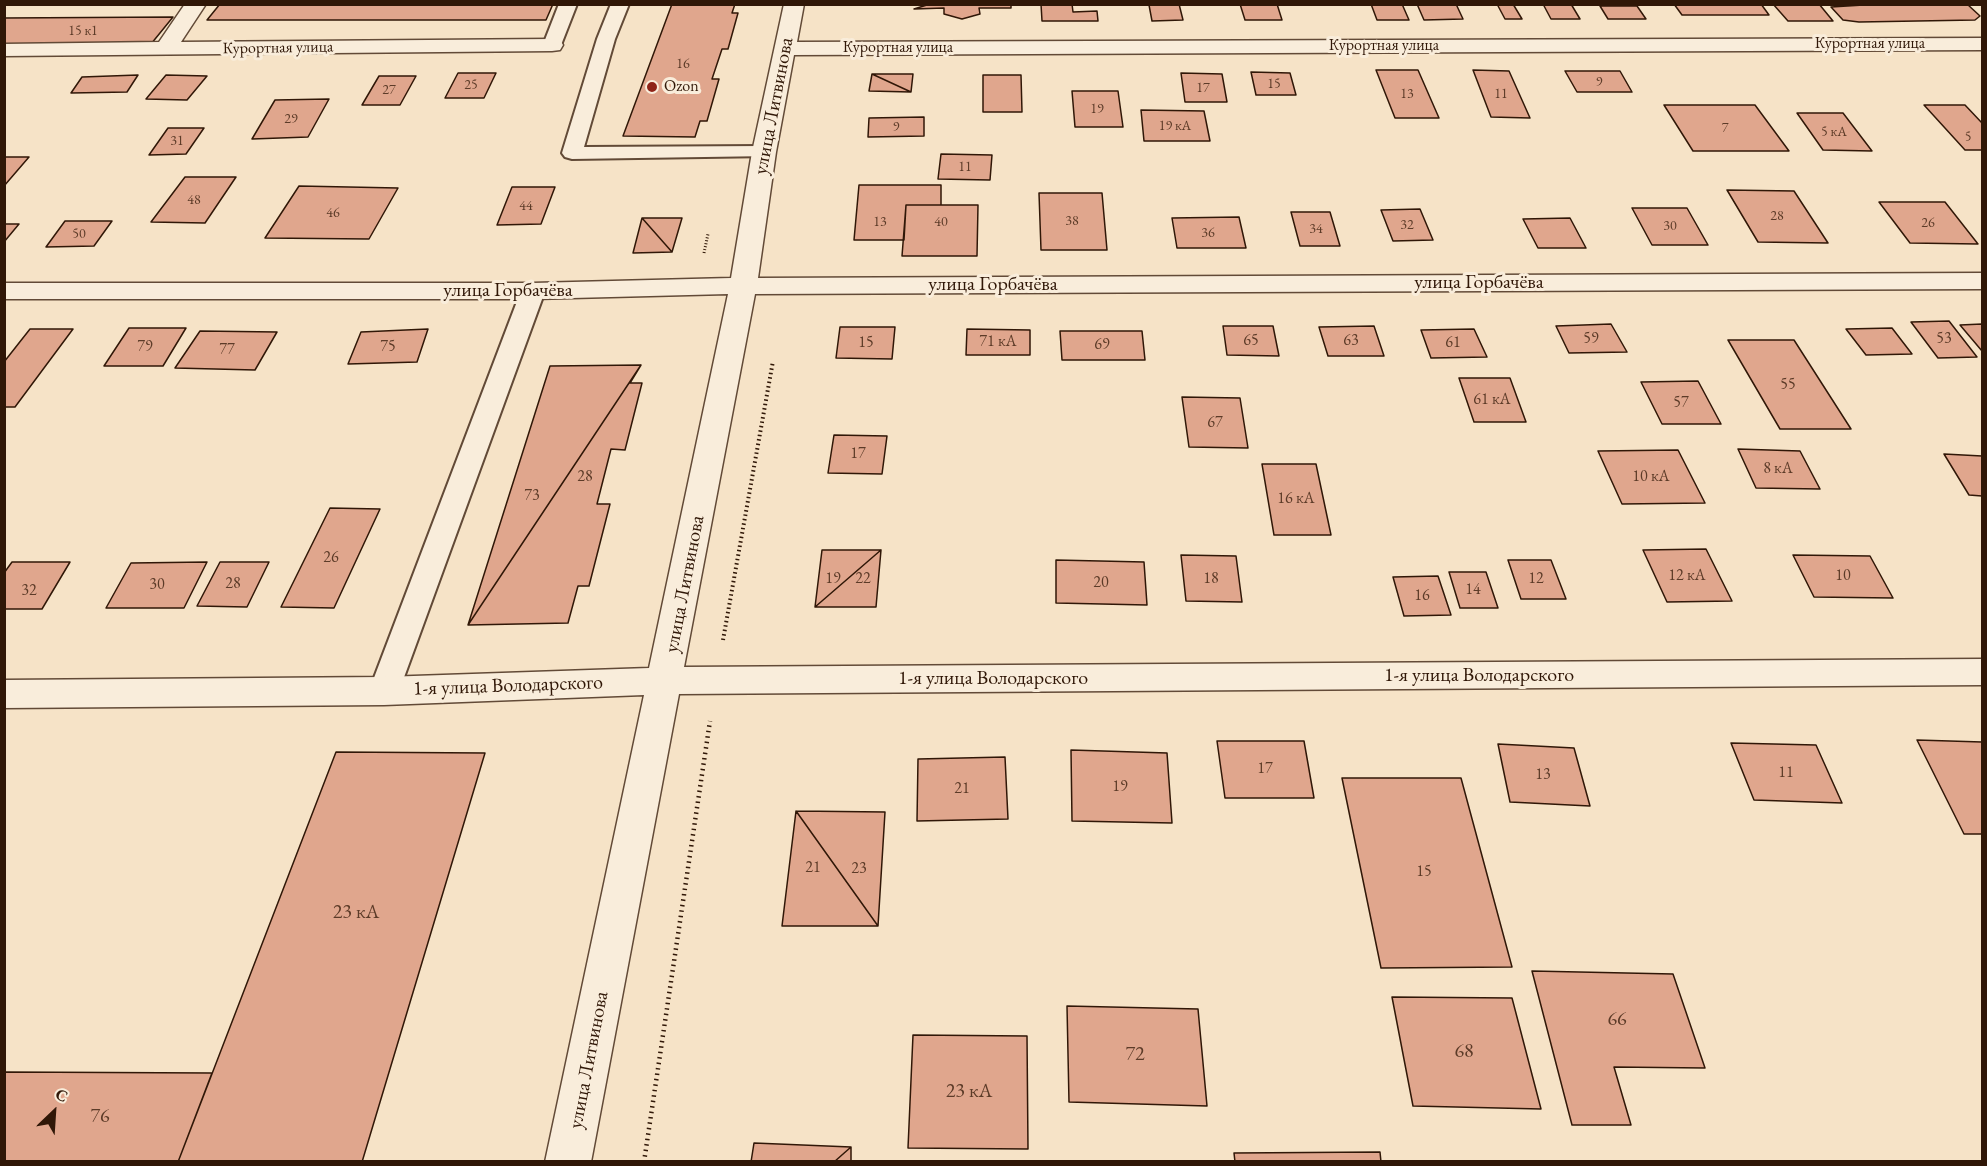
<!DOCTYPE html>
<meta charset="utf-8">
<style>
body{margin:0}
#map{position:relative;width:1987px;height:1166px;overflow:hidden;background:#f6e3c7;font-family:"EB Garamond",serif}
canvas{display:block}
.frame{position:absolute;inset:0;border:6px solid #301707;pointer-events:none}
.north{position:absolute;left:24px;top:1082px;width:60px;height:60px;-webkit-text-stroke:4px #f9eddb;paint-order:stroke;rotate:25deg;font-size:16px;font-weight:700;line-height:24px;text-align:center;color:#301707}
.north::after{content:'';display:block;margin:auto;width:21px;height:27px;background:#301707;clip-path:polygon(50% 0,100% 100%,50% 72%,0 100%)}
</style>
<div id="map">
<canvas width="1987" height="1166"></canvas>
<div class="frame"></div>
<div class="north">С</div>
</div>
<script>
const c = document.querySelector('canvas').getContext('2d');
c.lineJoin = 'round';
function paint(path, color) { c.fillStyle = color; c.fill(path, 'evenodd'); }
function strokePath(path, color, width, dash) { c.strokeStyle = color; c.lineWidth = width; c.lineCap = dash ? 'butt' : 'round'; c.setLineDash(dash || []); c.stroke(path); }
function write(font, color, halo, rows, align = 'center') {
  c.font = font + ' "EB Garamond",serif'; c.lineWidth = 6; c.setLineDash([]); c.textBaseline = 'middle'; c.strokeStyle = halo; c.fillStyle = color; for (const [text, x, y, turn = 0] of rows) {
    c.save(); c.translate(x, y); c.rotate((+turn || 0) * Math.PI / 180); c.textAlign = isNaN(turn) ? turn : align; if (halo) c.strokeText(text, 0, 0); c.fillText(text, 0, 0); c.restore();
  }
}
const building = new Path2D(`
 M220 4H553L546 20H207Z
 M672 4H735L732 13H738L728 49H722L712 79H719L707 121H700L695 137 623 136Z
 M930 4H1011V8H979L980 14 962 19 944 14V8L914 9Z
 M1041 4H1072L1073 12 1097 11 1098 21H1042Z
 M1179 4 1183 20 1152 21 1149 5Z
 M1240 4H1277L1282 20H1245Z
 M1371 4H1402L1409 20H1377Z
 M1417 4H1456L1463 19 1424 20Z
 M1497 4H1513L1522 19H1505Z
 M1543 4H1571L1580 19H1551Z
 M1674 4H1761L1769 15H1682Z
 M1773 4H1819L1833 21H1788Z
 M1880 4H1967L1980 16 1975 20 1859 22 1843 20 1831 7Z
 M1600 6H1637L1646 19H1608Z
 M173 17 151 44 4 45V18Z
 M1376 70H1418L1439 118H1395Z
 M1473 70 1509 71 1530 118 1491 117Z
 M1565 71H1620L1632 92H1577Z
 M1251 72 1290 73 1296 95H1256Z
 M458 73H496L484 98H445Z
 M1181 73 1222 74 1227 102H1185Z
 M872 74H913L911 92Z
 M872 74 911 92 869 91Z
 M138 75 127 92 71 93 82 77Z
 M166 75 207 76 187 100 146 99Z
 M983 75H1021L1022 112H983Z
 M379 76H416L400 105H362Z
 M1072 91H1118L1123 127H1075Z
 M329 99 308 137 252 139 275 100Z
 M1664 105H1755L1789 151H1693Z
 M1924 105H1965L1982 123V150H1965Z
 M1141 110 1204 111 1210 141H1144Z
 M1797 113H1843L1872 151 1823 150Z
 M924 117V136L868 137 869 118Z
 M168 128H204L186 154 149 155Z
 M941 154 992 155 990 180 938 179Z
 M4 157H29L4 186Z
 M185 177H236L205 223 151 222Z
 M859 185H941V205H906L904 240H854Z
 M299 186 398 188 369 239 265 238Z
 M512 187H555L541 224 497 225Z
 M1727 190 1794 191 1828 243 1758 242Z
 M1039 193H1102L1107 250H1041Z
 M1879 202H1945L1978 244 1910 243Z
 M906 205H978L977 256H902Z
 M1632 208H1687L1708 245H1652Z
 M1420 209 1433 240 1393 241 1381 210Z
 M1291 212H1330L1340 246H1300Z
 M1239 217 1246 248H1177L1172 218Z
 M642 218 672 252 633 253Z
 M642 218H682L672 252Z
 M1570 218 1586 248H1538L1523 219Z
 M65 221H112L94 246 46 247Z
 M4 224H19L4 242Z
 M1949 321 1977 357 1938 358 1911 322Z
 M1611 324 1627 352 1569 353 1556 326Z
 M1982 324V351L1960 325Z
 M1223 326H1273L1279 356 1227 355Z
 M1374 326 1384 356H1328L1319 327Z
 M840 327H895L892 359 836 358Z
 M129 328H186L163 366H104Z
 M1892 328 1912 354 1866 355 1846 329Z
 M30 329H73L15 407H4V362Z
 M428 329 417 362 348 364 361 332Z
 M967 329 1030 330V355H966Z
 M1474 329 1487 357 1431 358 1421 330Z
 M200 331 277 332 255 370 175 368Z
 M1060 331H1142L1145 360H1062Z
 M1728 340H1794L1851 429H1780Z
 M641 365 630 383H642L625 450 611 449 597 504H610L589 586H578L568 623 468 625Z
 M641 365 468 625 550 366Z
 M1459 378H1510L1526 422H1474Z
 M1698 381 1721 424H1662L1641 382Z
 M1182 397 1240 398 1248 448 1189 447Z
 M834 435 887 436 882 474 828 473Z
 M1738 449 1800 451 1820 489 1756 488Z
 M1678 450 1705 503 1622 504 1598 451Z
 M1944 454 1982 456V496L1969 495Z
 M1262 464H1316L1331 535H1274Z
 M330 508 380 509 334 608 281 607Z
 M1706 549 1732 601 1667 602 1643 550Z
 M822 550H881L815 607Z
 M881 550 876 607H815Z
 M1181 555 1236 556 1242 602 1186 601Z
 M1793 555 1870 556 1893 598 1814 597Z
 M1056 560 1144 562 1147 605 1056 603Z
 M1508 560H1551L1566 599H1521Z
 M12 562H70L42 609H4V573Z
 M207 562 184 608H106L131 563Z
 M220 562H269L247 607 197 606Z
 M1449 572H1486L1498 608H1460Z
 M1438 576 1451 615 1404 616 1393 577Z
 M1917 740 1982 742V834H1964Z
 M1217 741H1304L1314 798H1225Z
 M1731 743 1816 745 1842 803 1754 800Z
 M1498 744 1574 748 1590 806 1510 802Z
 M1071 750 1167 753 1172 823 1072 821Z
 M336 752 485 753 362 1162H178Z
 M1005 757 1008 819 917 821 918 759Z
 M1342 778H1461L1512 967 1381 968Z
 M796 811 885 812 878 926Z
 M796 811 878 926H782Z
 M1532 971 1673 974 1705 1068 1614 1067 1631 1125H1572Z
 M1392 997 1512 998 1541 1109 1413 1106Z
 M1067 1006 1198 1009 1207 1106 1069 1102Z
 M913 1035 1027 1036 1028 1149 908 1148Z
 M4 1072 212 1073 178 1162H4Z
 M754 1143 851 1147 834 1162H751Z
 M851 1147V1162H834Z
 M1380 1152 1381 1162H1235L1234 1153Z`);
const pathFar2 = new Path2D(`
 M704 253 708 234`);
const pathFar1 = new Path2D(`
 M723 640 773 361`);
const path = new Path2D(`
 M644 1162 710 721`);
const lane = new Path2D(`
 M559 4H577L561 45 559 49H545L543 45Z
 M611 4H629L615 39 584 147 764 146 771 148 774 152 771 156 572 159 565 157 562 153 597 39Z
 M533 284 541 286 545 291 399 691 395 699 384 703 373 699 369 691 521 291 525 286Z`);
const street = new Path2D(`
 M185 4H206L181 42 552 39 560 40 563 45 560 50 552 51 4 56V44L159 42Z
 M784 4H804L797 42 1982 38V50L794 55 776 152 758 278 1982 273V289L755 294 684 667 1982 659V685L679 694 591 1162H545L644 695 384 705 4 708V680L384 677 649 668 728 294 533 299H4V283H533L731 278 752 152Z`);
const markers = [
 [652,87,6,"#8f2418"]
];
const farNumbernames = [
 ["15 к1",83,31],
 ["16",683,64],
 ["9",1599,82],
 ["15",1274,84],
 ["25",471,85],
 ["17",1203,88],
 ["27",389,90],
 ["13",1407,94],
 ["11",1501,94],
 ["19",1097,109],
 ["29",291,119],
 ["19 кА",1175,126],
 ["9",896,127],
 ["7",1725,128],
 ["5 кА",1834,132],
 ["5",1968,137],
 ["31",177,141],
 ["11",965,167],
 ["48",194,200],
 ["44",526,206],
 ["46",333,213],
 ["28",1777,216],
 ["38",1072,221],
 ["13",880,222],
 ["40",941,222],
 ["26",1928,223],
 ["32",1407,225],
 ["30",1670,226],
 ["34",1316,229],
 ["36",1208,233],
 ["50",79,234]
];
const farStreetnames = [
 ["Курортная улица",1870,44],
 ["Курортная улица",1384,46],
 ["Курортная улица",278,48,-1],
 ["Курортная улица",898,48]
];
const farPoinames = [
 ["Ozon",664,87]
];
const numberNames = [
 ["59",1591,339],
 ["53",1944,339],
 ["65",1251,341],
 ["63",1351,341],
 ["71 кА",998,342],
 ["15",866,343],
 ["61",1453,343],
 ["69",1102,345],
 ["79",145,347],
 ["75",388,347],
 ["77",227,350],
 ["55",1788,385],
 ["61 кА",1492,400],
 ["57",1681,403],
 ["67",1215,423],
 ["17",858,454],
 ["8 кА",1778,469],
 ["28",585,477],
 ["10 кА",1651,477],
 ["73",532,496],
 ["16 кА",1296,499],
 ["26",331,558],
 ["12 кА",1687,576],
 ["10",1843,576],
 ["19",833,579],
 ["22",863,579],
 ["18",1211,579],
 ["12",1536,579],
 ["20",1101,583],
 ["28",233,584],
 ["30",157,585],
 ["14",1473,590],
 ["32",29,591],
 ["16",1422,596],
 ["17",1265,769],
 ["11",1786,773],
 ["13",1543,775],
 ["19",1120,787],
 ["21",962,789],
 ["21",813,868],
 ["23",859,869],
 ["15",1424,872]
];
const streetNames = [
 ["улица Литвинова",774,106,-79],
 ["улица Горбачёва",1479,283],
 ["улица Горбачёва",993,285],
 ["улица Горбачёва",508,291],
 ["улица Литвинова",685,584,-79],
 ["1-я улица Володарского",1479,676],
 ["1-я улица Володарского",993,679],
 ["1-я улица Володарского",508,686,-2],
 ["улица Литвинова",589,1060,-79]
];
const nearNumbernames = [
 ["23 кА",356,913],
 ["66",1617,1020],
 ["68",1464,1052],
 ["72",1135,1055],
 ["23 кА",969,1092],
 ["76",100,1117]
];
paint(building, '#e0a68d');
strokePath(building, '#301707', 1.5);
strokePath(lane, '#624a37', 4);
strokePath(street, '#624a37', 3);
strokePath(pathFar2, '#301707', 3, [1, 2]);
strokePath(pathFar1, '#301707', 4, [1.5, 3]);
strokePath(path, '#301707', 4.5, [1.5, 4]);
paint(lane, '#f9eddb');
paint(street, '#f9eddb');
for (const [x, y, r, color] of markers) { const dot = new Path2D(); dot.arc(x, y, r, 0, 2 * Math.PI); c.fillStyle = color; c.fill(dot); strokePath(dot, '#f9eddb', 2); }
write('14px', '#5c3b28', null, farNumbernames);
write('16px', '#301707', '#f9eddb', farStreetnames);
write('16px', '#301707', '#f9eddb', farPoinames, 'left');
write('16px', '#5c3b28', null, numberNames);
write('20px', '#301707', '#f9eddb', streetNames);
write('20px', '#5c3b28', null, nearNumbernames);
</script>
